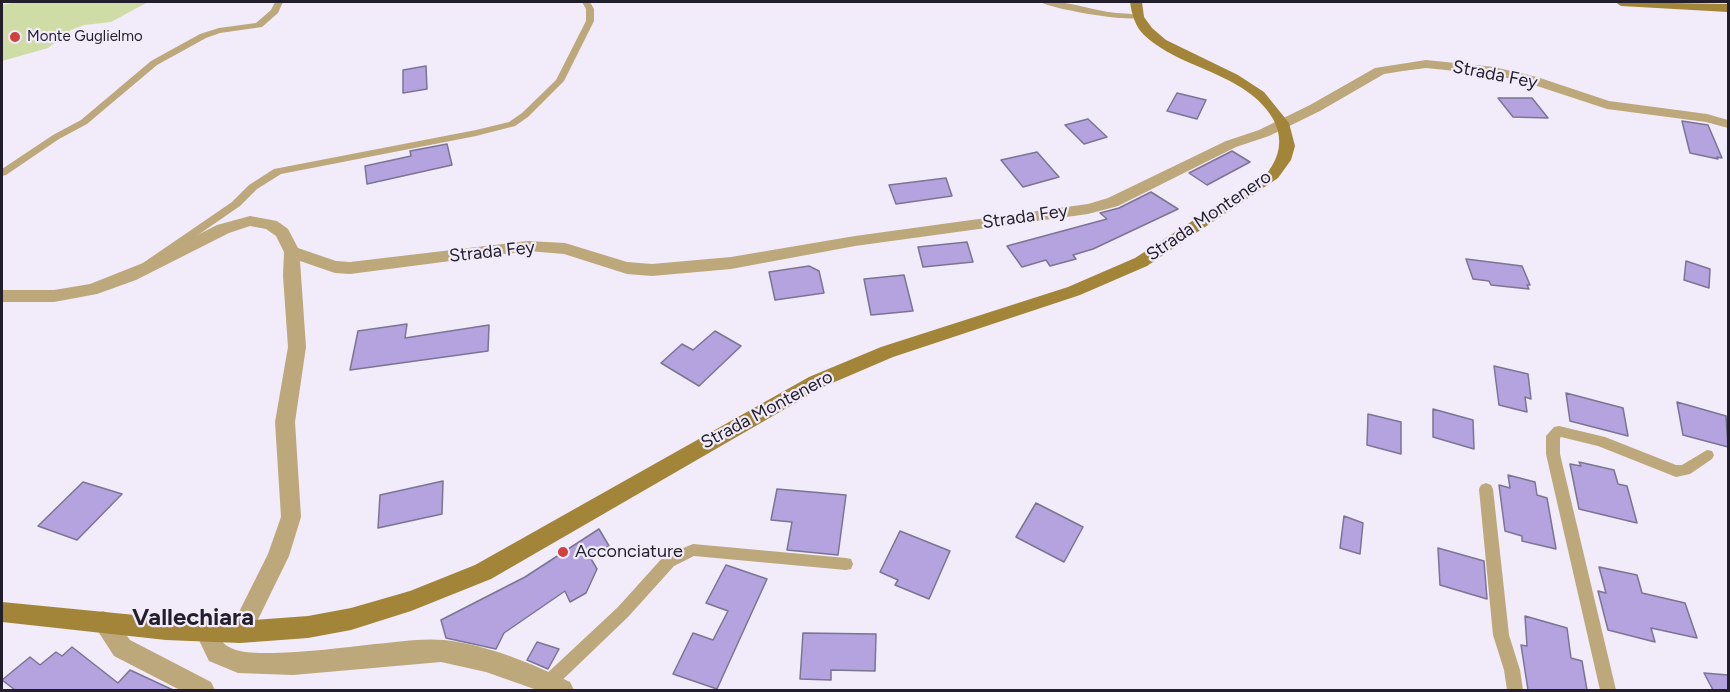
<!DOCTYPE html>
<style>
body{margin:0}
#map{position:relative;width:1730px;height:692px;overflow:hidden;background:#f1ebfa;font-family:Figtree,sans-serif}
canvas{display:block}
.frame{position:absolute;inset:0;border:3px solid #231e2b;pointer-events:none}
</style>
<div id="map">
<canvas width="1730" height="692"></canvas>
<div class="frame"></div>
</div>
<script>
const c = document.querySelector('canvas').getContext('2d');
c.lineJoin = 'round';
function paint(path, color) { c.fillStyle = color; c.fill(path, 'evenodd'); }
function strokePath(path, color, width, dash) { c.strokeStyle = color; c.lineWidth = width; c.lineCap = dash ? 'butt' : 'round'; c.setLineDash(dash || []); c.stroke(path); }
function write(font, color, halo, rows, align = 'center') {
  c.font = font + ' Figtree,sans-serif'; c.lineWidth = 4.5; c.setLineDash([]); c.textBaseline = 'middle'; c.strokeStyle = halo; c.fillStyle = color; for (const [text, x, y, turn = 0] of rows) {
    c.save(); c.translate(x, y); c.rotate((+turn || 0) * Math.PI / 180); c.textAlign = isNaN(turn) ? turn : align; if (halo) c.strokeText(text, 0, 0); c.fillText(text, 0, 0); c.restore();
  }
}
const green = new Path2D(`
 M17 2H148L111 22 84 25 71 30 48 48 2 61V5Z`);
const building = new Path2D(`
 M426 66 427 89 403 93V70Z
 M1177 93 1206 100 1197 119 1167 111Z
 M1498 98H1532L1548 118 1513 117Z
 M1088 119 1107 137 1084 144 1065 125Z
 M1682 121 1708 125 1722 158 1717 157 1718 159 1690 153Z
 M447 144 452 165 367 184 365 166 411 156 410 151Z
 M1232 151 1250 162 1207 185 1189 173Z
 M1037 152 1059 177 1023 187 1001 160Z
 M946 178 952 196 896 204 889 185Z
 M1151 192 1178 209 1093 249 1073 255 1076 259 1050 266 1046 260 1022 267 1007 246 1107 219 1100 213 1119 208Z
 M967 242 973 262 923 267 918 247Z
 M1466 259 1522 266 1530 285H1527L1529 289 1491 285 1489 281 1473 279Z
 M1686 261 1710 269 1709 288 1684 280Z
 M809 266 819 271 824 293 775 300 769 272Z
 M904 275 913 311 871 315 864 279Z
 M407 324 405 338 489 325 488 351 350 370 358 331Z
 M715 331 741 346 699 386 661 363 682 344 693 350Z
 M1494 366 1528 374 1531 399 1525 397 1527 412 1499 405Z
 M1566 393 1623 408 1628 436 1570 421Z
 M1677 402 1726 416 1728 447 1683 435Z
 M1433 409 1473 420 1474 449 1433 437Z
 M1368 414 1401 422V454L1367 445Z
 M1579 462 1614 470 1618 484 1627 486 1637 523 1579 509 1570 464 1581 466Z
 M1508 475 1535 482 1537 495 1547 498 1556 549 1522 541V536L1505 531 1499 485 1510 488Z
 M443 481 442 514 378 528 380 495Z
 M83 482 122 494 77 540 38 526Z
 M777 489 846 495 838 555 787 550 792 522 771 520Z
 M1036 503 1083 527 1064 562 1016 537Z
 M1344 516 1363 523 1360 554 1340 548Z
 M599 529 609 546 590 557 597 569 586 593 570 602 565 591 504 633 496 649 446 638 441 620 525 577Z
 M900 531 950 551 929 599 895 585 898 580 880 572Z
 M1438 548 1484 561 1487 599 1440 585Z
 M726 565 767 579 717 689 673 674 693 633 713 640 728 611 706 603Z
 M1599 567 1637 575 1642 593 1685 603 1697 638 1651 628 1655 642 1608 630 1598 591 1606 593Z
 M1525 616 1567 628 1571 658 1582 661 1587 690H1528L1521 645 1527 646Z
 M803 633 876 634 875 671 831 670V680L800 679Z
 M537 642 559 649 548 669 527 660Z
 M72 647 118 683 130 670 173 690H15L2 680 30 657 40 665 56 652 62 656Z
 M1704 673 1728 675V690H1713Z`);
const service = new Path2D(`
 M275 2H283L278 13 262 27 220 33 206 38 157 65 87 124 59 139 6 175 2 176V169L53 135 81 120 151 61 200 34 219 28 256 23 271 10Z
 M582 2H590L594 9V21L564 81 528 117 515 126 476 136 281 174 257 189 240 206 150 268 146 269 140 265 232 202 249 185 274 169 476 130 509 122 522 113 556 80 586 21V9Z
 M1041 2C1063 0 1086 8 1108 12 1119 14 1132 12 1141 17 1132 23 1051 9 1041 2Z
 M1559 426 1605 437 1676 465H1682L1707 450 1712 451 1714 455 1712 459 1690 474 1676 477 1598 446 1561 437 1560 438V454L1616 690H1600L1546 454V436L1554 427Z
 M1486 483 1491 485 1493 489 1509 635 1520 670 1523 690H1507L1504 670 1493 635 1479 489 1481 485Z
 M693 544 846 558 851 559 853 564 851 569 846 570 694 556 674 566 628 617 554 688 549 690 542 688 540 683 542 678 618 607 664 556Z`);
const minor = new Path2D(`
 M1426 60 1494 67 1537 77 1609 101 1707 114 1728 120V128L1706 122 1607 109 1528 83 1494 75 1426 68 1403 71 1384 74 1320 111 1269 136 1236 147 1118 206 1088 214 855 246 731 269 652 276 627 274 564 254 528 251 350 274 335 273 300 261 306 347 295 422 301 517 289 556 248 640 240 643 232 640 229 632 268 554 281 517 275 422 288 347 283 276 284 252 276 236 266 229 250 226 229 233 136 280 97 294 54 302H2V290H54L90 284 143 263 217 225 250 216 277 221 288 229 298 248 336 261 350 262 528 241 565 243 627 262 652 264 731 257 855 236 1088 204 1108 198 1226 141 1259 130 1310 105 1375 68Z
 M103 611 111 614 130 640 211 682 215 690H180L114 656 92 622 95 614Z
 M206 621 214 624C218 632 220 643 229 647 241 654 260 653 274 653 308 652 341 648 375 644 397 642 421 638 444 640 488 645 531 663 570 682L574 690H537L486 672 441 662 293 675 238 673 209 661 195 632 198 624Z`);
const secondary = new Path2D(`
 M1130 2H1142L1144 17 1152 28 1166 40 1238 75 1264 92 1289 123 1295 146 1291 160 1278 178 1147 266 1080 295 893 357 823 387 491 579 411 611 351 630 308 638 240 643 166 640 2 622V602L166 618 240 621 308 616 351 608 410 591 475 565 809 377 881 347 1068 287 1135 258 1268 172C1293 139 1273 108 1242 88 1211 68 1172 61 1144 35 1135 26 1132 15 1130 2Z
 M1615 2 1728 4V12L1621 6Z`);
const markers = [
 [15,37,6,"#cf413e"],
 [563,552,6,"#cf413e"]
];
const farPoinames = [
 ["Monte Guglielmo",27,37]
];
const streetNames = [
 ["Strada Fey",1495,75,11],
 ["Strada Montenero",1209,216,-34],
 ["Strada Fey",1025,217,-8],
 ["Strada Fey",492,252,-6],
 ["Strada Montenero",767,410,-28]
];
const poiNames = [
 ["Acconciature",575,552]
];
const nearNeighbourhoodnames = [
 ["Vallechiara",193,618]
];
paint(green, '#cfdca5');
paint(building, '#b5a3e0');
strokePath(building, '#7c7493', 1.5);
paint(service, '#bca87a');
paint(minor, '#bca87a');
paint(secondary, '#a38539');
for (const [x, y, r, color] of markers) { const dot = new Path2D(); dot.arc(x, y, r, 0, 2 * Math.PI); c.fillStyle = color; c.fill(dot); strokePath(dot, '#f1ebfa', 2); }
write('15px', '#231e2b', '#f1ebfa', farPoinames, 'left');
write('18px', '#231e2b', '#f1ebfa', streetNames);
write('18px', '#231e2b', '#f1ebfa', poiNames, 'left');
write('bold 24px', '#231e2b', '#f1ebfa', nearNeighbourhoodnames);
</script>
